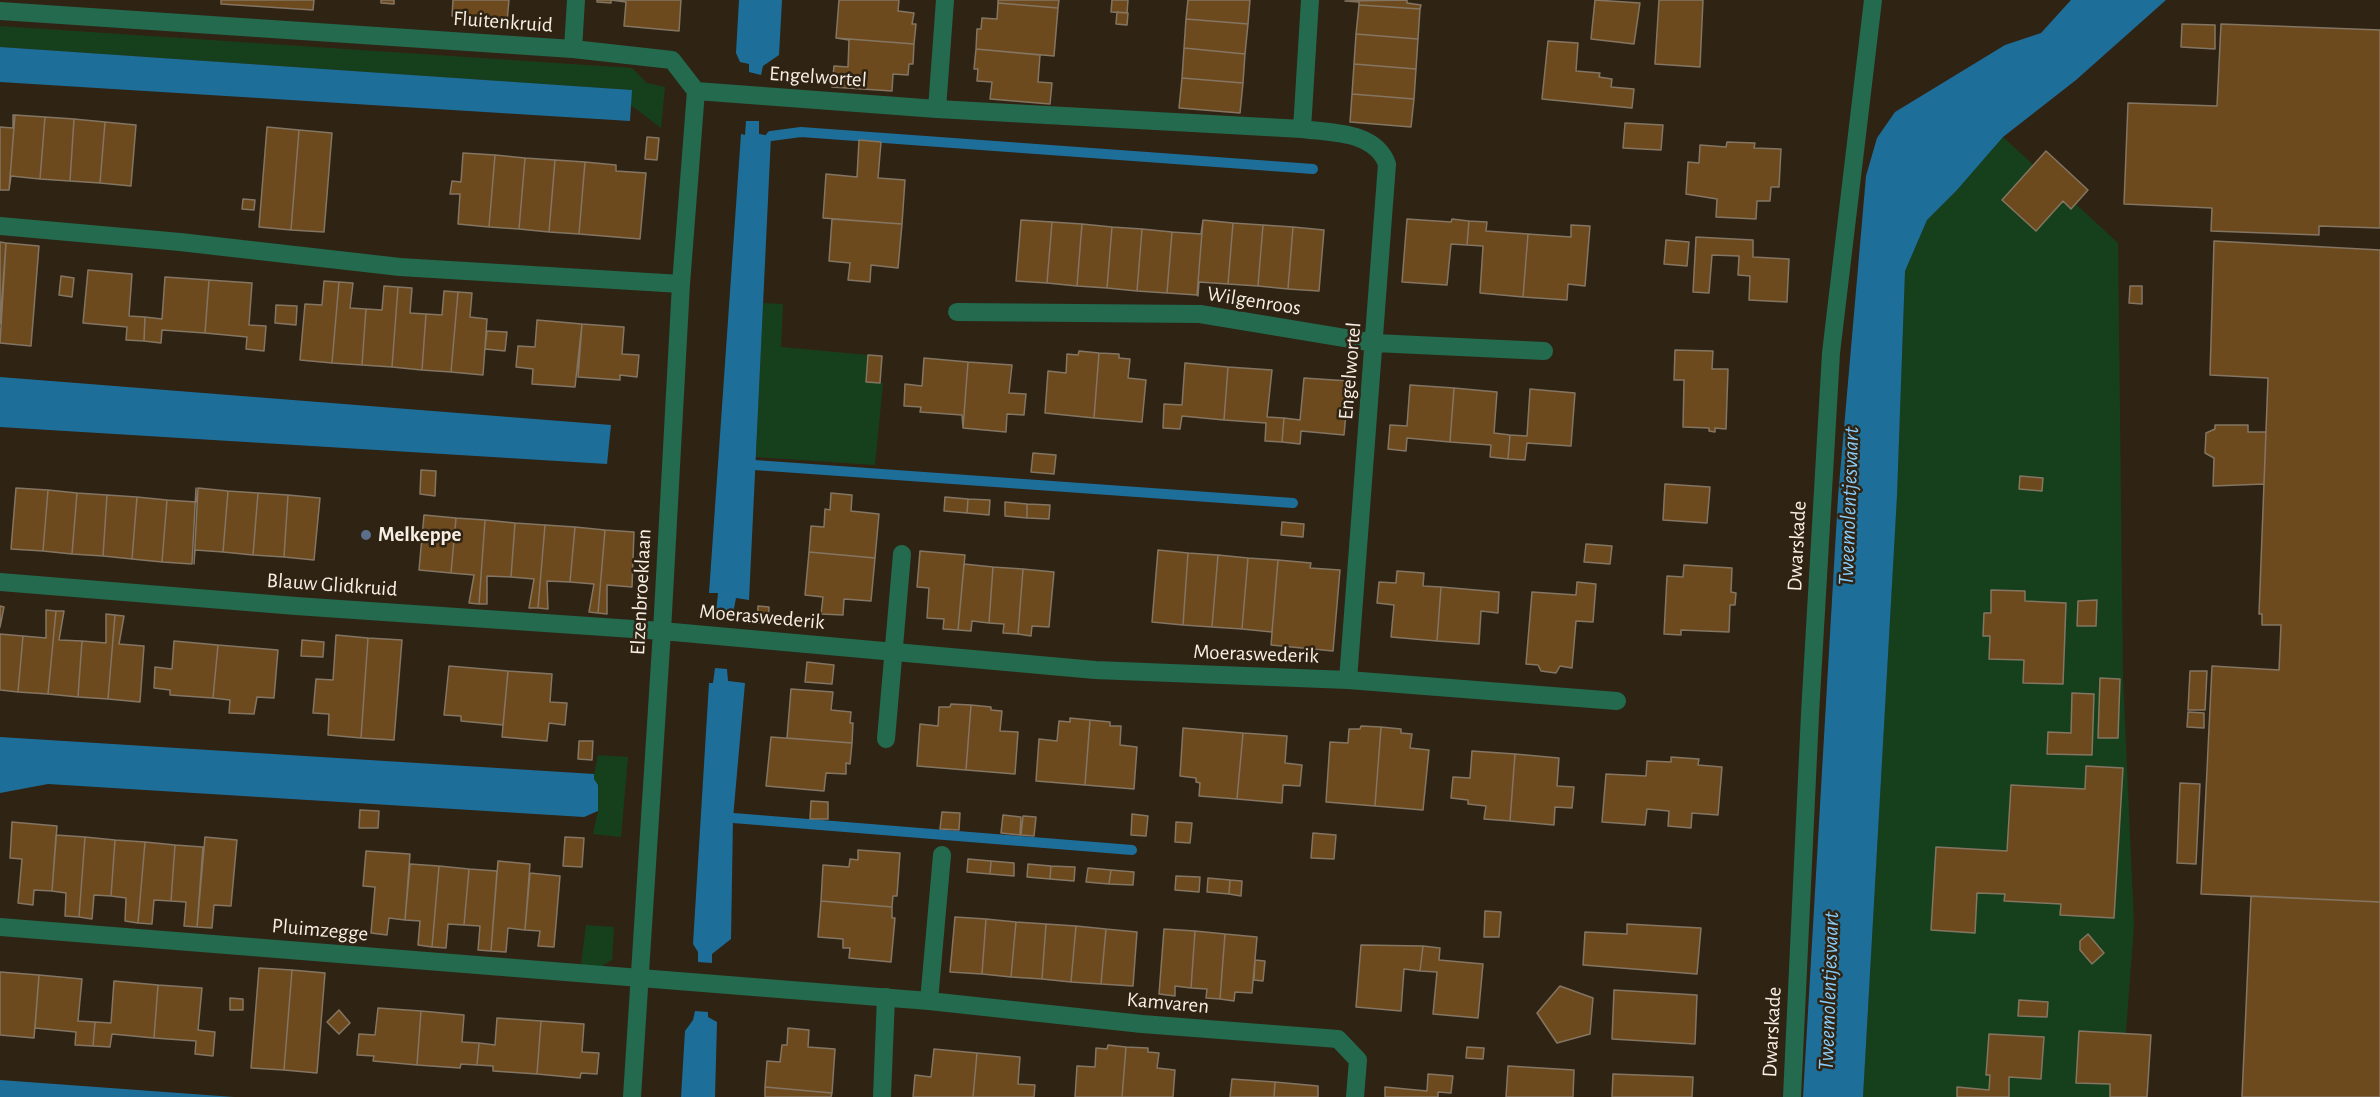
<!DOCTYPE html>
<style>
body{margin:0}
canvas{display:block;background:#2f2313}
</style>
<canvas width="2380" height="1097"></canvas>
<script>
const c = document.querySelector('canvas').getContext('2d');
c.lineJoin = 'round';
function paint(path, color) { c.fillStyle = color; c.fill(path, 'evenodd'); }
function strokePath(path, color, width, dash) { c.strokeStyle = color; c.lineWidth = width; c.lineCap = dash ? 'butt' : 'round'; c.setLineDash(dash || []); c.stroke(path); }
function write(font, color, halo, rows, align = 'center') {
  c.font = font + ' "Alegreya Sans",sans-serif'; c.lineWidth = 5; c.setLineDash([]); c.textBaseline = 'middle'; c.strokeStyle = halo; c.fillStyle = color; for (const [text, x, y, turn = 0] of rows) {
    c.save(); c.translate(x, y); c.rotate((+turn || 0) * Math.PI / 180); c.textAlign = isNaN(turn) ? turn : align; if (halo) c.strokeText(text, 0, 0); c.fillText(text, 0, 0); c.restore();
  }
}
const green = new Path2D(`
 M0 26 632 68 647 83 665 87 661 128 631 105V90L0 47Z
 M2003 137 2118 243 2123 679 2134 925 2121 1097H1863L1897 496 1905 271 1927 220 1957 190Z
 M763 303 783 304 781 347 868 355 866 382 883 383 875 465 756 457Z
 M598 755 628 757 621 837 593 834 598 811 593 779Z
 M586 925 614 927 612 960 600 967 581 965Z`);
const water = new Path2D(`
 M739 0H782L779 55 763 66 761 75 749 72V64L740 62 736 53Z
 M2071 0H2166L2076 80 2003 137 1957 190 1927 220 1905 271 1897 496 1863 1097H1803L1838 497 1866 176 1877 138 1895 112 2005 45 2041 33Z
 M0 47 632 90 630 121 0 82Z
 M746 121H759V134L771 136 749 600 736 598 733 614 716 613 718 593H709L741 134 745 135Z
 M0 377 611 425 607 464 0 427Z
 M715 668 727 669 728 681 745 683 733 818 731 939 712 954V963L698 962V952L693 944 709 683H713Z
 M0 737 594 774V779L598 785V811L584 817 48 784 0 793Z
 M695 1011 708 1012V1017L717 1022 715 1097H681L685 1031 693 1020Z
 M0 1080 234 1097H0Z`);
const stream = new Path2D(`
 M771 136 801 132 1313 169
 M754 465 1293 503
 M733 818 1132 850`);
const building = new Path2D(`
 M221 0H314L313 10 221 4Z
 M381 0H394V4L381 3Z
 M453 0H509L507 21 452 16Z
 M597 0H681L679 31 624 26 626 2 611 0V3L597 2Z
 M839 0H899L898 11 914 13 912 24H916L914 44 836 38Z
 M998 0H1059L1058 8 998 3Z
 M1112 0H1128L1127 13 1111 12Z
 M1188 0H1250L1248 24 1186 19Z
 M1407 0V3L1421 5 1420 9 1359 5V2L1345 1Z
 M1595 0 1640 3 1634 44 1591 39Z
 M1659 0H1703L1700 67 1655 64Z
 M998 3 1058 8 1054 56 976 49 977 29H981L982 18 997 19Z
 M1359 5 1420 9 1418 39 1356 34Z
 M1117 12 1128 13 1127 25 1116 24Z
 M1186 19 1248 24 1245 54 1184 48Z
 M2182 24 2215 25V49L2181 47Z
 M2221 24 2380 30V228L2319 226V235L2211 231 2212 208 2124 204 2128 103 2217 106Z
 M1356 34 1418 39 1416 69 1354 64Z
 M836 38 914 44 913 64H909L908 75 893 74 892 91 832 87 834 66 848 67 849 40Z
 M1548 41 1578 43 1576 71 1600 73 1599 77 1612 79 1611 87 1634 89 1632 108 1542 99Z
 M1184 48 1245 54 1243 83 1182 78Z
 M976 49 1040 55 1038 82 1052 83 1050 104 990 99 992 82 977 81 978 69H974Z
 M1354 64 1416 69 1414 99 1352 94Z
 M1182 78 1243 83 1240 113 1179 108Z
 M1352 94 1414 99 1411 127 1350 122Z
 M13 115H15L9 190H0V127L13 128Z
 M15 115 45 117 40 179 11 176 9 190Z
 M45 117 74 119 70 181 40 179Z
 M74 119 105 122 100 183 70 181Z
 M105 122 136 125 131 186 100 183Z
 M1625 123 1663 125 1661 150 1623 148Z
 M267 127 299 130 291 230 259 227Z
 M299 130 332 133 324 232 291 230Z
 M647 137 659 138 657 160 645 159Z
 M859 140 881 142 878 178 905 180 902 224 823 218 826 174 857 177Z
 M1727 142 1755 143 1754 148 1781 149 1779 187H1771L1770 201H1757L1756 219 1716 217 1717 199 1686 194 1688 162 1699 163 1700 145 1726 147Z
 M2046 151 2088 190 2071 209 2063 201 2036 231 2002 200Z
 M463 153 495 155 489 227 458 224 460 194H450L452 181 461 182Z
 M495 155 525 158 519 229 489 227Z
 M525 158 555 160 549 232 519 229Z
 M555 160 585 162 579 234 549 232Z
 M585 162 616 165V171L646 173 640 239 579 234Z
 M243 199 255 200 254 210 242 209Z
 M832 219 902 224 898 268 871 265 870 282 848 280 850 263 829 261Z
 M1407 219 1451 222 1452 219 1469 221 1467 245 1451 244 1447 285 1402 282Z
 M1021 220 1052 222 1047 283 1016 281Z
 M1203 220 1197 295 1167 293 1172 232 1201 234Z
 M1203 220 1233 223 1228 284 1199 282 1198 296 1197 295Z
 M1469 221 1487 222 1486 231 1528 234 1523 297 1480 293 1483 246 1467 245Z
 M1052 222 1082 224 1077 286 1047 283Z
 M1233 223 1263 225 1258 286 1228 284Z
 M1082 224 1112 227 1107 288 1077 286Z
 M1263 225 1293 227 1288 289 1258 286Z
 M1571 225 1590 226 1585 286 1568 284 1567 300 1523 297 1528 234 1571 237Z
 M1112 227 1142 229 1137 291 1107 288Z
 M1293 227 1324 230 1319 291 1288 289Z
 M1142 229 1172 232 1167 293 1137 291Z
 M1696 237 1753 240V257L1789 259 1787 302 1749 300 1750 276 1738 275 1739 256 1712 255 1709 293 1693 292Z
 M1666 240 1689 242 1687 266 1664 264Z
 M2214 241 2380 250V902L2201 894 2212 666 2279 670 2281 625H2262V614H2259L2268 378 2210 375Z
 M0 242 6 243 0 324Z
 M6 243 39 246 31 346 0 343Z
 M88 270 132 274 129 316 145 317 144 341 126 340 127 327 83 323Z
 M61 276 74 278 72 297 59 295Z
 M165 277 209 280 205 333 162 330 161 343 144 341 145 317 162 319Z
 M209 280 252 283 249 325 266 326 264 351 246 349 247 337 205 333Z
 M324 281 339 282 332 363 300 360 305 304 322 305Z
 M339 282 353 283 350 308 366 309 362 365 332 363Z
 M384 286 398 287 392 367 362 365 366 309 382 310Z
 M2130 286H2142V304L2129 303Z
 M398 287 412 288 410 313 426 314 422 370 392 367Z
 M444 291 458 292 451 372 422 370 426 314 442 315Z
 M458 292 472 293 470 317 487 319 483 375 451 372Z
 M276 305 297 306 296 325 275 323Z
 M537 320 582 324 575 387 532 384 533 369 516 367 518 346 535 347Z
 M582 324 624 327 622 354 639 355 637 377 620 375V380L578 377Z
 M487 331 507 332 505 351 485 349Z
 M1675 350 1713 351 1712 369H1728L1726 429 1715 428V432L1709 431V428L1683 427 1684 380H1674Z
 M1079 351 1099 353 1094 418 1045 413 1048 371 1066 373 1067 354 1078 355Z
 M1099 353 1119 354V358L1130 359 1128 378 1146 380 1142 422 1094 418Z
 M868 355 882 356 880 383 866 382Z
 M924 358 968 362 963 428 962 415 920 412 921 407 904 406 905 384 922 386Z
 M968 362 1012 365 1009 393 1026 394 1024 415 1007 414 1006 432 963 428Z
 M1185 363 1228 367 1224 420 1182 416 1180 429 1163 428 1164 404 1182 405Z
 M1228 367 1272 370 1267 417 1284 418 1282 442 1265 441 1266 423 1224 420Z
 M1304 378 1349 381 1344 435 1301 431 1300 444 1282 442 1284 418 1300 420Z
 M1410 385 1454 388 1450 442 1407 438 1406 451 1388 449 1390 425 1407 426Z
 M1454 388 1497 392 1494 433 1510 435 1508 459 1490 457 1491 445 1450 442Z
 M1530 389 1575 393 1571 446 1527 443 1525 460 1508 459 1510 435 1527 436Z
 M2215 425H2248V432H2266L2264 484 2213 486 2214 458 2205 453 2206 433 2215 429Z
 M1033 453 1056 455 1054 474 1031 472Z
 M421 470 436 471 435 496 420 494Z
 M2020 476 2043 478 2042 491 2019 489Z
 M1665 484 1710 487 1707 523 1663 520Z
 M16 488 48 490 43 551 11 549Z
 M196 488 192 564 162 562 167 500 196 502Z
 M198 488 228 491 223 552 195 550 194 564Z
 M48 490 77 493 72 554 43 551Z
 M228 491 258 493 253 555 223 552Z
 M77 493 107 495 103 556 72 554Z
 M258 493 288 495 284 557 253 555Z
 M831 493 852 495 851 511 879 514 875 558 809 552 811 526 824 527 825 509 830 510Z
 M107 495 137 497 132 559 103 556Z
 M288 495 320 498 314 560 284 557Z
 M137 497 167 500 162 562 132 559Z
 M945 497 968 499 967 513 944 511Z
 M968 499 990 500 989 515 967 513Z
 M1005 502 1027 504V518L1005 516Z
 M1027 504 1050 505 1049 519 1027 518Z
 M424 515 456 518 451 573 419 570Z
 M456 518 485 520 479 604 469 603 474 575 451 573Z
 M485 520 515 523 511 577 487 576V604H479Z
 M1282 522 1304 524 1303 537 1281 535Z
 M515 523 545 525 538 608H529L534 579 511 577Z
 M545 525 575 527 570 582 547 581 548 609 538 608Z
 M575 527 605 530 598 613 589 612 594 584 570 582Z
 M605 530 634 532 632 587 607 585V614L598 613Z
 M1586 544 1612 546 1610 564 1584 562Z
 M1158 550 1188 553 1183 625 1152 622Z
 M920 551 965 555 958 630 943 629 944 619 927 618 929 588 917 587Z
 M809 552 875 558 871 601 844 599 843 615 821 614 823 597 805 595Z
 M1188 553 1218 555 1212 627 1183 625Z
 M1218 555 1248 558 1242 629 1212 627Z
 M1248 558 1278 560 1272 632 1242 629Z
 M1278 560 1311 563 1310 568 1340 570 1333 651 1271 645Z
 M964 564 993 567 989 623 972 621 971 631 958 630Z
 M1684 565 1732 568 1731 592 1736 593 1735 605H1730L1729 632 1681 630V635L1664 634 1667 576 1683 577Z
 M993 567 1023 569 1018 634 1003 633 1004 624 989 623Z
 M1023 569 1054 572 1049 627 1032 626 1031 636 1018 634Z
 M1397 571 1424 573 1423 586 1441 587 1437 641 1391 637 1394 605 1377 603 1379 582 1396 583Z
 M1577 582 1596 584 1593 622 1576 621 1572 668 1560 666 1556 673 1541 671 1538 665 1526 664 1532 592 1576 595Z
 M1441 587 1499 592 1498 613 1481 611 1479 644 1437 641Z
 M1991 590 2025 591V601L2066 603 2063 684 2023 683 2024 660 1989 659 1990 636H1983L1984 613H1991Z
 M2097 600 2096 626H2077L2078 601Z
 M0 606 4 607 0 627Z
 M758 606 769 607 768 624 757 623Z
 M46 610 56 611 48 694 18 692 23 636 46 638Z
 M56 611H64L59 640 82 641 78 697 48 694Z
 M106 614 115 615 108 699 78 697 82 641 106 643Z
 M115 615 124 616 119 644 144 646 140 702 108 699Z
 M0 634 23 636 18 692 0 690Z
 M336 635 368 638 361 738 328 735 329 714 313 713 316 679 333 680Z
 M368 638 402 640 394 740 361 738Z
 M302 640 324 642 323 657 301 656Z
 M174 641 218 645 213 698 170 695V690L154 688 155 667 172 669Z
 M218 645 278 650 274 698 257 697 254 714 229 713 230 700 213 698Z
 M807 662 834 665 832 684 805 682Z
 M449 666 508 671 503 725 461 721V716L444 715Z
 M508 671 552 674 550 702 567 703 565 725 549 723 547 741 502 737Z
 M2190 671H2207L2205 710H2188Z
 M2100 678 2120 679 2118 738H2098Z
 M791 689 833 692 831 710 851 712 850 723H853L852 743 787 738Z
 M2072 693 2094 694 2092 755 2047 754 2048 732 2071 733Z
 M951 704 971 705 966 770 917 766 920 724 938 726 939 707H950Z
 M971 705 991 707V710L1002 711 1000 731 1018 732 1015 774 966 770Z
 M2188 712 2204 713V728L2187 727Z
 M1070 718 1090 720 1085 785 1036 781 1039 739 1057 741 1059 721 1070 722Z
 M1090 720 1110 722V726H1121L1120 745 1137 747 1134 789 1085 785Z
 M1361 726 1381 727 1375 806 1326 802 1330 742 1348 743 1349 729H1360Z
 M1381 727 1401 729V733L1412 734 1410 748 1429 750 1423 810 1375 806Z
 M1183 728 1243 733 1237 799 1199 796 1200 783 1196 782V778L1180 776Z
 M1243 733 1287 736 1285 763 1302 765 1300 786 1283 785 1282 803 1237 799Z
 M771 737 852 743 850 764 846 763V774L826 773 824 791 766 786Z
 M579 741H593L592 760 578 759Z
 M1472 751 1515 754 1510 821 1484 819 1486 806 1468 804V800L1451 798 1453 777 1470 778Z
 M1515 754 1559 758 1557 786 1574 787 1572 808 1555 807 1554 825 1510 821Z
 M1671 757 1699 759 1698 765 1722 767 1718 815 1692 813 1691 828 1668 826 1669 811 1647 809 1645 825 1602 822 1606 774 1646 776 1647 761 1671 762Z
 M2086 766 2123 768 2114 918 2060 915 2061 904 2004 901 2005 894 1977 893 1975 933 1931 930 1936 847 2007 851 2011 785 2085 789Z
 M2180 783 2200 784 2196 864 2177 863Z
 M811 801 828 802V819H810Z
 M360 810 379 811 378 828H359Z
 M942 812 960 813 959 830 940 829Z
 M1132 814 1148 816 1146 836 1131 835Z
 M1003 815 1021 817 1020 835 1001 833Z
 M1023 816 1036 817 1034 836 1021 835Z
 M12 822 57 826 52 891 34 890 33 905 18 903 22 859 10 858Z
 M1176 822 1192 823 1190 843 1175 842Z
 M1313 833 1336 835 1334 859 1311 858Z
 M56 835 85 837 79 917 65 916 66 893 52 891Z
 M85 837 115 840 111 896 94 895 92 919 79 917Z
 M205 837 237 840 231 906 214 905 212 928 197 927Z
 M565 837 584 838 582 867 563 866Z
 M115 840 145 842 138 923 125 921 126 898 111 896Z
 M145 842 175 845 171 901 154 900 152 924 138 923Z
 M175 845 203 847 197 927 184 926 186 902 171 901Z
 M858 850 900 853 897 896H893L892 907 821 901 823 865 849 867 850 859 858 860Z
 M366 851 410 854 405 920 389 918 387 935 371 933 375 887 363 886Z
 M968 859 991 861 990 874 967 872Z
 M498 861 530 864 525 930 508 928 506 952 491 951Z
 M991 861 1014 863V876L990 874Z
 M410 864 439 866 432 947 418 945 420 921 405 920Z
 M1028 864 1051 866 1050 879 1027 877Z
 M439 866 469 869 464 925 448 924 446 948 432 947Z
 M1051 866 1075 867 1074 881 1050 879Z
 M1088 868 1111 870 1109 884 1086 882Z
 M469 869 497 871 491 951 478 950 480 926 464 925Z
 M1111 870 1134 872 1133 885 1109 884Z
 M530 873 560 876 554 947 538 946 540 931 525 930Z
 M1176 876 1200 877 1199 892 1175 890Z
 M1208 878 1230 880 1229 894 1207 892Z
 M1230 880 1242 881 1241 896 1229 894Z
 M2251 896 2380 902V1097H2242Z
 M821 901 892 907V918H895L891 962 849 958 850 948H843V939L818 937Z
 M1485 911 1501 912 1499 937H1484Z
 M955 917 986 919 982 974 950 972Z
 M986 919 1016 922 1011 977 982 974Z
 M1016 922 1046 924 1042 979 1011 977Z
 M1046 924 1076 926 1071 982 1042 979Z
 M1627 924 1701 928 1697 974 1583 965 1585 932 1627 934Z
 M1076 926 1106 929 1101 984 1071 982Z
 M1106 929 1137 932 1133 986 1101 984Z
 M1164 929 1195 931 1191 988 1175 986V996L1159 994Z
 M1195 931 1225 934 1220 999 1206 998 1207 989 1191 988Z
 M1225 934 1257 937 1252 993 1235 992 1234 1001 1220 999Z
 M2088 934 2104 953 2092 964 2080 950V941Z
 M1361 945 1423 946 1420 971 1404 969 1401 1011 1356 1007Z
 M1423 946 1440 948 1439 960 1483 964 1478 1018 1433 1014 1437 972 1420 971Z
 M1255 960 1265 961 1263 981 1254 980Z
 M259 968 292 970 284 1070 251 1068Z
 M292 970 325 973 317 1073 284 1070Z
 M0 972 39 975 34 1038 0 1035Z
 M39 975 82 979 78 1021 95 1022 93 1046 75 1045 76 1032 35 1028Z
 M114 981 158 985 154 1038 112 1034 110 1047 93 1046 95 1022 111 1023Z
 M158 985 202 988 198 1030 215 1032 213 1056 195 1054 196 1041 154 1038Z
 M1560 986 1593 998 1590 1034 1557 1043 1537 1013Z
 M1614 990 1697 995 1695 1044 1612 1039Z
 M230 998 243 999V1010H230Z
 M2019 1000 2048 1002 2047 1017 2018 1016Z
 M378 1008 421 1011 417 1065 373 1061 374 1056 357 1055 359 1034 375 1035Z
 M339 1010 350 1023 339 1034 327 1022Z
 M421 1011 464 1015 462 1042 479 1043 477 1065 461 1064 460 1068 417 1065Z
 M497 1018 541 1021 537 1074 493 1071V1066L477 1065 479 1043 495 1045Z
 M541 1021 584 1024 582 1052 599 1053 597 1074 581 1073 580 1078 537 1074Z
 M788 1028 809 1030 808 1047 835 1049 832 1093 765 1087 767 1061 780 1062 782 1045H787Z
 M2079 1031 2151 1035 2147 1097H2110V1084L2076 1083Z
 M1989 1034 2044 1037 2041 1079 2009 1077V1097H1957V1087L1989 1090 1990 1075H1986Z
 M1108 1045 1126 1047 1122 1097H1075L1077 1066 1095 1067 1096 1048 1107 1049Z
 M1126 1047 1148 1048V1052L1159 1053 1157 1068 1175 1070 1173 1097H1122Z
 M1467 1047 1484 1048 1483 1059 1466 1058Z
 M934 1049 977 1053 973 1097H913L915 1075 931 1077Z
 M977 1053 1020 1057 1018 1084 1035 1085 1034 1097H973Z
 M1508 1066 1574 1070 1573 1097H1506Z
 M1428 1074 1453 1076 1451 1093 1438 1092V1097H1385V1087L1427 1091Z
 M1613 1074 1693 1077 1692 1097H1612Z
 M1232 1079 1275 1082 1274 1097H1230Z
 M1275 1082 1318 1086V1097H1274Z
 M765 1087 832 1093 831 1097H765Z`);
const lane = new Path2D(`
 M886 739 902 554
 M929 1001 942 855
 M882 1097 886 997`);
const street = new Path2D(`
 M0 11 573 49 672 60 696 91
 M573 49 576 0
 M696 91 937 109 1302 129C1332 133 1375 131 1387 164L1348 680
 M937 109 945 0
 M1302 129 1310 0
 M0 226 180 242 400 267 681 284
 M957 312 1200 314 1375 343 1544 351
 M0 582 296 606 662 631 1095 670 1348 680 1617 701
 M0 927 929 1001 1142 1024 1338 1039 1358 1060 1355 1097
 M632 1097 662 631 681 284 696 91
 M1792 1097 1810 714 1831 353 1873 0`);
const markers = [
 [366,535,6,"#5c6f8a"]
];
const streetNames = [
 ["Fluitenkruid",503,22,4],
 ["Engelwortel",818,77,4],
 ["Wilgenroos",1254,301,9],
 ["Engelwortel",1350,371,-85],
 ["Dwarskade",1797,546,-87],
 ["Blauw Glidkruid",332,585,4],
 ["Elzenbroeklaan",641,592,-87],
 ["Moeraswederik",762,617,5],
 ["Moeraswederik",1256,654,2],
 ["Pluimzegge",320,930,5],
 ["Kamvaren",1168,1003,5],
 ["Dwarskade",1772,1032,-87]
];
const poiNames = [
 ["Melkeppe",378,535]
];
const waterNames = [
 ["Tweemolentjesvaart",1849,506,-88],
 ["Tweemolentjesvaart",1829,991,-88]
];
paint(green, '#16401b');
paint(water, '#1e6e9a');
strokePath(stream, '#1e6e9a', 10);
paint(building, '#6d4a1d');
strokePath(building, '#847563', 1.5);
strokePath(lane, '#236a4e', 18);
strokePath(street, '#236a4e', 18);
for (const [x, y, r, color] of markers) { const dot = new Path2D(); dot.arc(x, y, r, 0, 2 * Math.PI); c.fillStyle = color; c.fill(dot); strokePath(dot, '#2f2313', 2); }
write('21px', '#f7eee4', '#2f2313', streetNames);
write('bold 21px', '#f7eee4', '#2f2313', poiNames, 'left');
write('italic 22px', '#8acffc', '#2f2313', waterNames);
</script>
